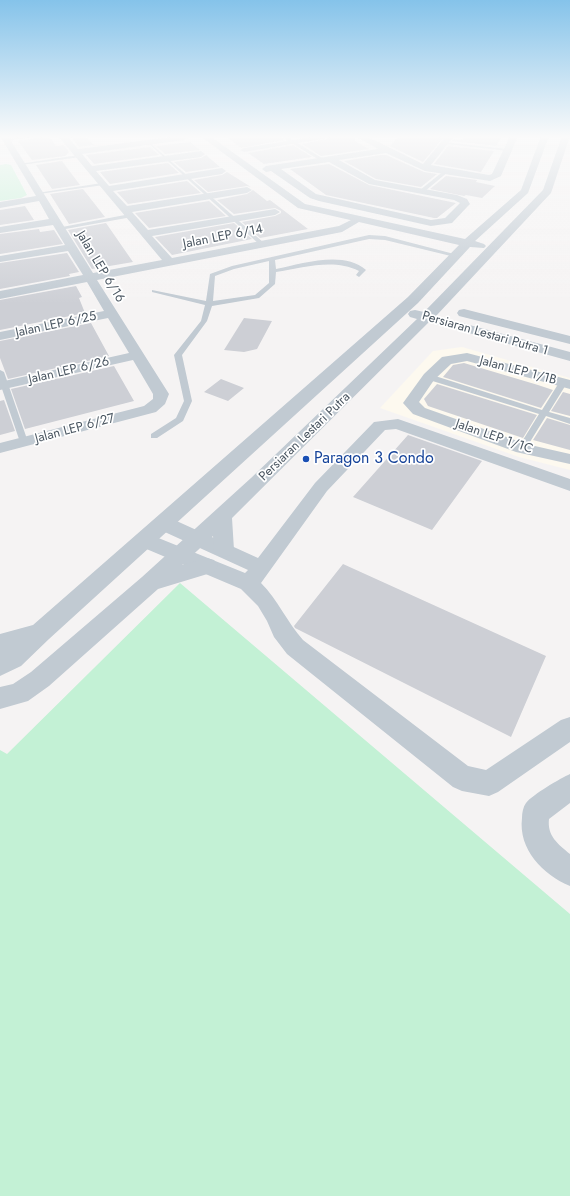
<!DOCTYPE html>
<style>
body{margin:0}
canvas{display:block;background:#f5f3f3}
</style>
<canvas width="570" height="1196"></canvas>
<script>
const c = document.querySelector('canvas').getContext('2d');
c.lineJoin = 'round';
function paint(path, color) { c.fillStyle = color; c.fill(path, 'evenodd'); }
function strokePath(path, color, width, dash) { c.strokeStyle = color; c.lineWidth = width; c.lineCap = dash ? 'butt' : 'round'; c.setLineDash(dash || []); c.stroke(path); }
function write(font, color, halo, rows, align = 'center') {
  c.font = font + ' Jost,sans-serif'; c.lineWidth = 3.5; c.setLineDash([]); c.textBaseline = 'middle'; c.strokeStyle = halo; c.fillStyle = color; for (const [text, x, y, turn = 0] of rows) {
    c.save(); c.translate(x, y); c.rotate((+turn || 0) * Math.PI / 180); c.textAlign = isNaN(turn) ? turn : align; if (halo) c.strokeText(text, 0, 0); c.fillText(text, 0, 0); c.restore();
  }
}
const commercial = new Path2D(`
 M462 347 570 378V470L519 457 380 408 433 351Z`);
const green = new Path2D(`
 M6 164 11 165 27 195 21 198 0 201V165Z
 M180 583 570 914V1196H0V750L7 754Z`);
const building = new Path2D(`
 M49 136 56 146 64 145 69 152 65 156 32 160 18 141Z
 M72 136H85L94 145 79 147 71 137Z
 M225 136H279L284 140 241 148Z
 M341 136H354L355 141 369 149 321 156 302 144Z
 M399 136H432L443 138 423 162 390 146Z
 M465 136H502L496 146 452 141 454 139 463 140Z
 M190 142 200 150 165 154 156 146Z
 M293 145 312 157 264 164 248 153Z
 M448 146 494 151 481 172 434 164Z
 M150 147 159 155 94 164 86 155Z
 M206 155 220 167 186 172 174 162 201 158Z
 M381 155H386L424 172 437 174 421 187 376 179 344 161Z
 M62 161 80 185 52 189 36 165Z
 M168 163 179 173 110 184 100 172Z
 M329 164 369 185 456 203 437 218H434L326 195 290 169Z
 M227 172 251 187 247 186 208 192 194 180 222 175Z
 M446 176 477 180 476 182 495 186 482 198 466 195 464 196 430 189Z
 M187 181 201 193 128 204 117 192Z
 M83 189 105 217 69 224 50 194Z
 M253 190 267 201 270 200 308 229 260 238 242 222 275 216 281 213V211L275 208 234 214 217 200 247 194Z
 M209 201 226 216 149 228 135 213Z
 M25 206 34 220 0 225V210Z
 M106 223 133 262 92 269 68 230Z
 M234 223 252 239 172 255 155 237Z
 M39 229 40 232 54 230 63 244 0 254V234Z
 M67 253 79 272 69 274 70 276 0 289V263Z
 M76 286 82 297 79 298 85 313 0 330V300Z
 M244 318 272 321 257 349 244 352 224 350Z
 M91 323 109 356 8 379 0 358V341Z
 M464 363 538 385 553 390 541 408 443 377 453 365Z
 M114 366 134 401 25 429 11 389Z
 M221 379 244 388 228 401 204 392Z
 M437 384 537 415 523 438 428 406 424 399Z
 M563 392 570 394V416L551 411Z
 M4 400 15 431 0 435V401Z
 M547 418 570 425V450L533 440Z
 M408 435 482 461 432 530 353 497Z
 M343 564 546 656 511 737 295 628 294 626Z`);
const service = new Path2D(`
 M24 136H38L7 141 5 140Z
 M280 136H286L325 160 321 161Z
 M147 142H149L264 243V245H260Z
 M444 142 508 149 510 150 508 151 445 144Z
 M79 155 81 157 21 165 19 164Z
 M445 170 449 171 424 192H420V190Z
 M102 183 104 185 39 194 37 193Z
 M130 214 132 217 60 230 57 228Z
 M369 235 385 236 458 255 455 257 385 240 369 239 275 260 276 269C302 264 343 250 366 270L359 277 356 275 359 271C333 258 303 268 276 272L275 284 259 298 212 306 207 321 182 355 192 401 183 421 157 438H151V434L176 418 184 401 174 355 201 321 205 305 152 292V290L206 301 210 274 232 266ZM269 261V283L255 295 213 301 215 276 234 269Z
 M0 370 4 372 28 442 27 444 24 445 20 442 0 383Z
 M426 375H432L542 410 560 381H566L567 383 549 412 570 418V424L546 416 525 450H519L518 448 539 414 426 379Z`);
const minor = new Path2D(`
 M0 136H8L93 273 162 260 58 136H67L78 149 178 136H187L188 138 184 140 82 154 92 166 201 151 205 154 201 157 96 171 109 186 222 168 226 171 222 174 113 191 127 206 247 187 252 190 247 193 132 212 148 230 275 209 280 212 275 215 152 236 172 258 339 226 359 216 364 219 342 232 97 280 169 394 165 404 156 412 0 453V443L144 406 153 399V394L133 360 0 390V382L129 353 108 318 0 340V332L104 311 87 282 0 299V291L83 275 68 251 0 262V256L65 245 53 225 0 233V227L49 219 39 201 0 208V202L36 196Z
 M318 136H340L244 152 240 150 244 148Z
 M355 136H366L423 164 446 136H454L431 165 489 175 492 174 510 136H518L501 176 490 181 425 171 386 153 339 160 375 180 457 195 467 199 470 204 468 206 452 223 431 226 319 201 310 198 271 171 266 172 262 169 266 166 378 149ZM329 162 369 184 454 200 460 203 445 218 431 220 316 194 281 169Z
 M467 353 570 380V389L467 361 451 364 434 380 419 402 425 408 526 444 570 454V464L516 452 413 414 403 403 424 374 442 357Z
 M398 419 570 479V491L396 429 385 430 327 491 261 583C278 600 287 622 303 640L468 766 486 770 561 720 570 717V742L498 792 489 796 462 791 453 787 287 654 274 637 267 621 258 606 241 589 137 545 134 540 137 535 144 533 151 535 245 573 248 570 156 528 154 523 156 518 163 516 170 518 258 558 315 483 374 422Z
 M570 774V803L549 819C547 836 558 844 570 854V886C543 875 518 849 522 818 522 813 523 807 526 803 532 795 561 778 570 774Z`);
const tertiary = new Path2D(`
 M200 136H210L305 204 465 239 521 190 541 136H549L528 193 475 241 484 244 486 246 484 248 470 247 418 303 49 639 21 666 0 676V654L3 653 0 654V634L33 625 408 297 459 245 298 208Z
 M562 136H570L551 193 436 316 570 352V361L429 322 232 518 234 550 231 555 224 557 217 555 214 550 213 536 182 565 207 558 214 560 218 566 214 572 158 589 49 686 28 701 0 709V687L13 684 31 672 142 577 251 478 417 319 410 317 408 314 410 311 415 310 424 312 543 190Z
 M464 309 570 336V344L459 316 457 313 459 310Z`);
const markers = [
 [306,459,4,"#1a4fb4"]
];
const farStreetnames = [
 ["Jalan LEP 6/14",223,237,-11],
 ["Jalan LEP 6/16",100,267,59],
 ["Jalan LEP 6/25",56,325,-12],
 ["Persiaran Lestari Putra 1",485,334,16],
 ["Jalan LEP 6/26",69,371,-13],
 ["Jalan LEP 1/1B",518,371,15],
 ["Jalan LEP 6/27",75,429,-15],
 ["Persiaran Lestari Putra",305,437,-44],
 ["Jalan LEP 1/1C",494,437,19]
];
const transitNames = [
 ["Paragon 3 Condo",314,459]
];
paint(commercial, '#fdf9ef');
paint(green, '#c3f1d5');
paint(building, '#cdcfd5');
paint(service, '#c1cad2');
paint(minor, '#c1cad2');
paint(tertiary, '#c1cad2');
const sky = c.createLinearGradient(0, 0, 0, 304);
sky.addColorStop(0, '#85c3ea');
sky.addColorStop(0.45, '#fafafa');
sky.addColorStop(1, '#fafafa00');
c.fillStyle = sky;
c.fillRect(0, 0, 570, 304);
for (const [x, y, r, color] of markers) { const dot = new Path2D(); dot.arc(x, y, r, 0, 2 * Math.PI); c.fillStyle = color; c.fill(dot); strokePath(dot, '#fff', 1.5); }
write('13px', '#4a5661', '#fff', farStreetnames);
write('16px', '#164399', '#fff', transitNames, 'left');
</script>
